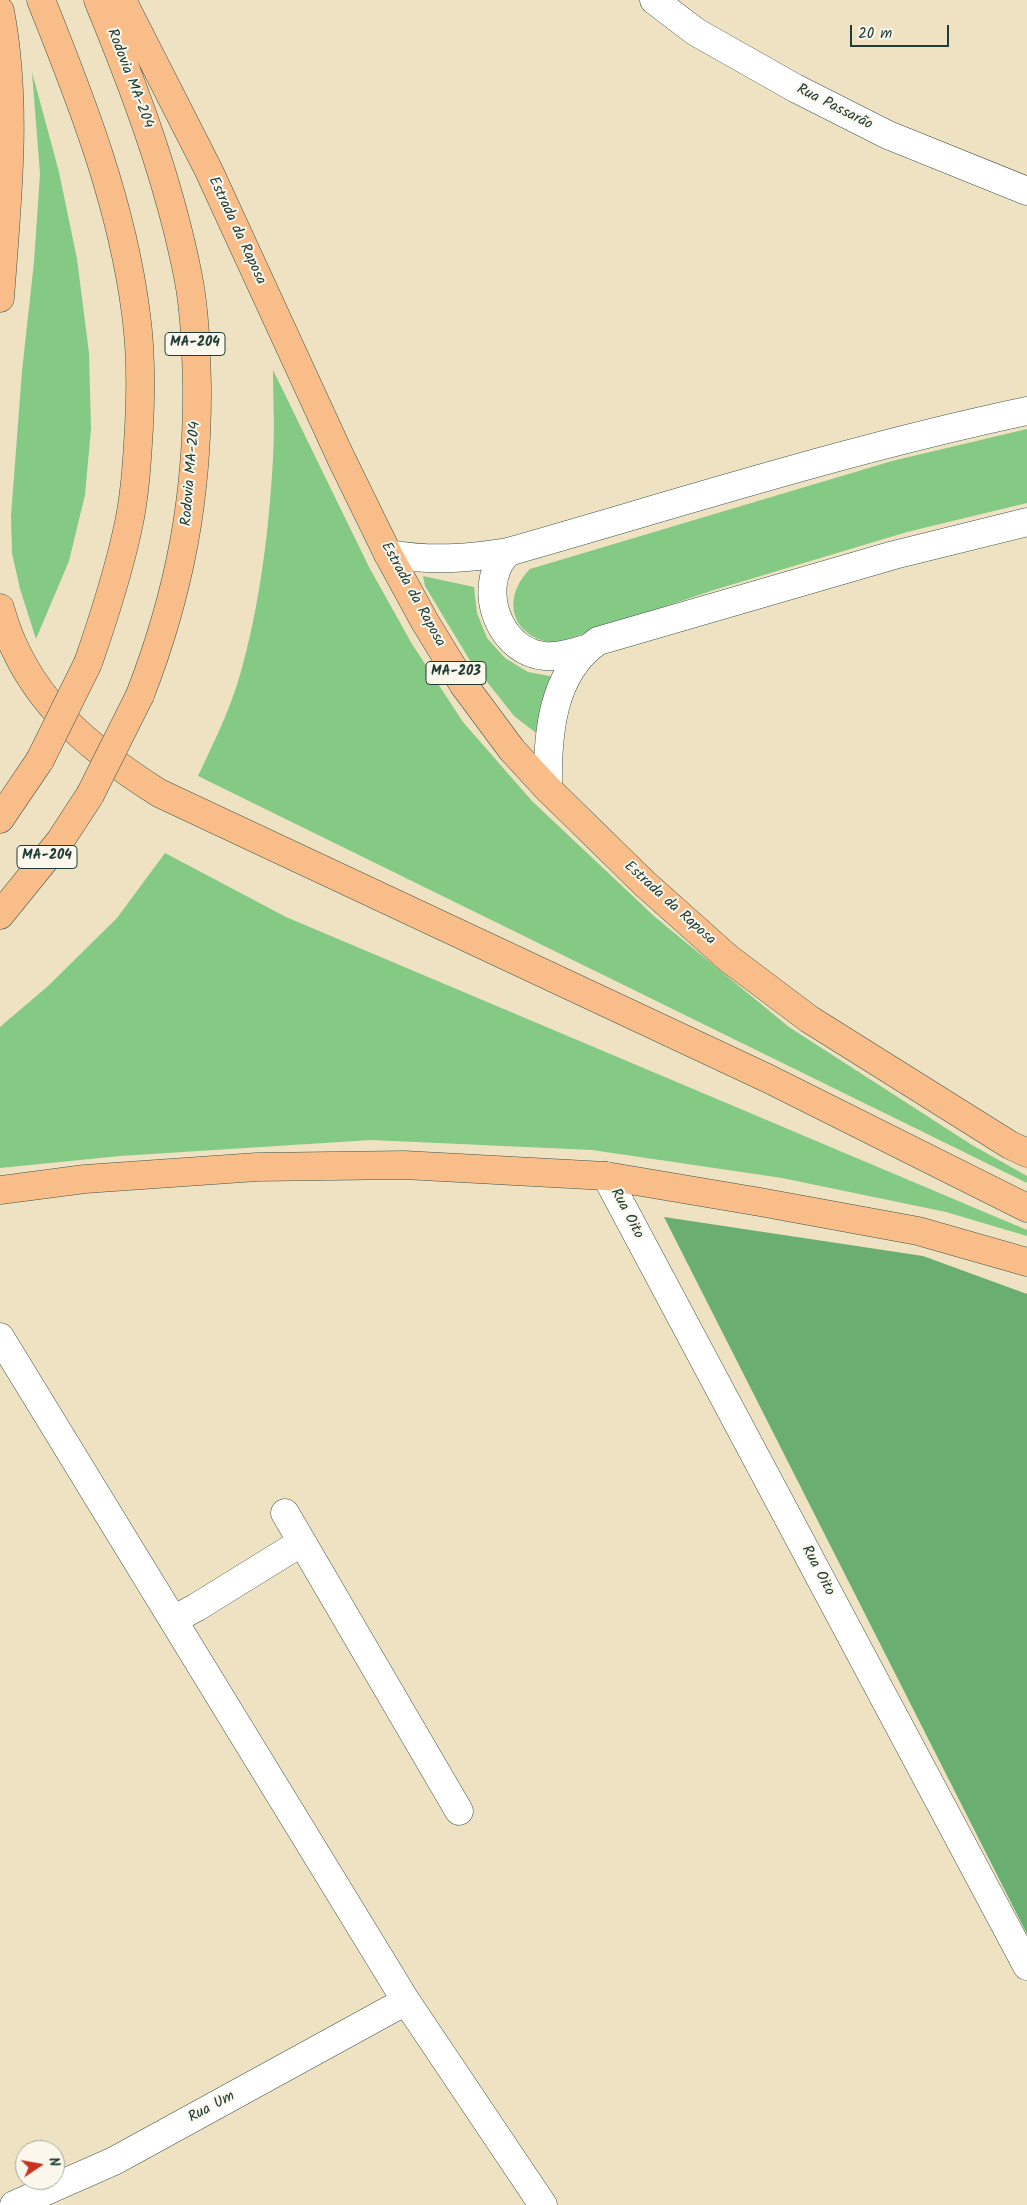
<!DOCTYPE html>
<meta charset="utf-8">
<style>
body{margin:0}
#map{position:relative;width:1027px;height:2205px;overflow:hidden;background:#eee2c2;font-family:Kalam,sans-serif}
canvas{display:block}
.north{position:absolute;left:15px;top:2140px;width:50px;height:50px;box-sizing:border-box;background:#fbf7ec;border:1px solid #a3ada2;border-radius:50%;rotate:78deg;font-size:14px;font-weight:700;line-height:20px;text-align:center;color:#1f3d34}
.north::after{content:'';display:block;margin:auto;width:18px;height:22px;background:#c8321e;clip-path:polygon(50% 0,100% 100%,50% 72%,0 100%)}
.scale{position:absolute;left:850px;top:25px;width:99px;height:22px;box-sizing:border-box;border:2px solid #1f3d34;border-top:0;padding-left:6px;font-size:15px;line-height:18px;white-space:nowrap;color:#1f3d34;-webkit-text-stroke:4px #fbf7ec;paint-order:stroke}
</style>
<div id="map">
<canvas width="1027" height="2205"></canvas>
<div class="north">N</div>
<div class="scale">20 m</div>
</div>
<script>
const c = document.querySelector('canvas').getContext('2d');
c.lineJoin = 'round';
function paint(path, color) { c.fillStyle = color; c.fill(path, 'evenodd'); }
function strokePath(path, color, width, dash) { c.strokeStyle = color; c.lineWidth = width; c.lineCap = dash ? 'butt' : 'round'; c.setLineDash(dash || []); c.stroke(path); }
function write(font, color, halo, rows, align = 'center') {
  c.font = font + ' Kalam,sans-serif'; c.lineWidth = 4; c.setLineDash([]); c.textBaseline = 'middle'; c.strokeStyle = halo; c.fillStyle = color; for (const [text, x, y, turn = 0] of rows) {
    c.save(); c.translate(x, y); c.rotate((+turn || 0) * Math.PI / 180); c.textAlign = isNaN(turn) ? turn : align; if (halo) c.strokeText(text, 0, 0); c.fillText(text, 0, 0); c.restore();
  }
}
const green = new Path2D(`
 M32 72 59 172 77 259 89 353 91 429 85 495 69 561 36 639 20 589 12 553 11 516 22 371 34 262 40 174Z
 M273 370 369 567 412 644 463 722 532 801 655 917 789 1027 972 1145 1027 1176V1183L198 776C213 744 230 710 240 675 260 605 269 530 273 458 275 429 273 399 273 370Z
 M1027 429V503L907 532 714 590 556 643C512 639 500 599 530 569L892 461Z
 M423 576 474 587 477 613 487 638 505 658 528 672 555 677 536 733 514 716 469 659 425 586Z
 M165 853 286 917 1027 1230V1236L946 1212 782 1178 592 1150 371 1140 120 1156 0 1168V1027L48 986 117 918Z`);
const forest = new Path2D(`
 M664 1217 923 1256 1027 1294V1934Z`);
const street = new Path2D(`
 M654 0 696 32 795 88 888 135 1027 191
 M508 552C505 556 501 560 499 564 480 600 504 653 545 656 559 658 573 652 586 649
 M388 554C431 561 465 559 508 552 680 503 852 448 1027 411
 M548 789C547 737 551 673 598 641L894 555 1027 522
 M606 1176 1027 1966
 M0 1337 406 2001 543 2205
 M285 1513 459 1811
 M173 1620 197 1607 302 1542
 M14 2205 114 2161 406 2001`);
const primary = new Path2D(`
 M41 0C82 102 122 204 136 314 141 351 141 390 139 427 137 462 135 498 127 532 117 577 103 620 88 663
 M98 0C135 90 169 180 188 276 195 312 196 349 197 385 198 496 180 592 140 695
 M122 0 209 171 341 458 388 554 425 622 463 684 512 750 548 789 644 883 728 958 809 1019 1010 1145 1027 1153
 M0 11C18 106 7 202 0 298
 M0 608C24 696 85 746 159 793L769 1079 1027 1208
 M0 819 40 760
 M0 915 60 841 90 795
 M0 1190 85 1179 257 1167 404 1165 606 1176 760 1202 918 1231 1027 1262`);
const primaryBridge = new Path2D(`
 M40 760 88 663
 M90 795 140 695`);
const shields = [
 [195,344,60],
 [456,673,60],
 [47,857,60]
];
const shieldNames = [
 ["MA-204",195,344],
 ["MA-203",456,673],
 ["MA-204",47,857]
];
const streetNames = [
 ["Rodovia MA-204",129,79,69],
 ["Rua Passarão",834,108,27],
 ["Estrada da Raposa",236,231,65],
 ["Rodovia MA-204",192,474,-85],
 ["Estrada da Raposa",412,595,61],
 ["Estrada da Raposa",669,904,42],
 ["Rua Oito",626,1214,62],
 ["Rua Oito",817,1571,62],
 ["Rua Um",212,2108,-28]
];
paint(green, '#84ca85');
paint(forest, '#6bae72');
strokePath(street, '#3e5649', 29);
strokePath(primary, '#3e5649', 29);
strokePath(street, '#fff', 28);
strokePath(primary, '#f8bd88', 28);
strokePath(primaryBridge, '#3e5649', 29, []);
strokePath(primaryBridge, '#f8bd88', 28);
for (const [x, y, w] of shields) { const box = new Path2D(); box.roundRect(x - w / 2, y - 11.5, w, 23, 4); c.fillStyle = '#fbf7ec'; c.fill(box); strokePath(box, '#1f3d34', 1); }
write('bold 14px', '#1f3d34', null, shieldNames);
write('15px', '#1f3d34', '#fbf7ec', streetNames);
</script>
